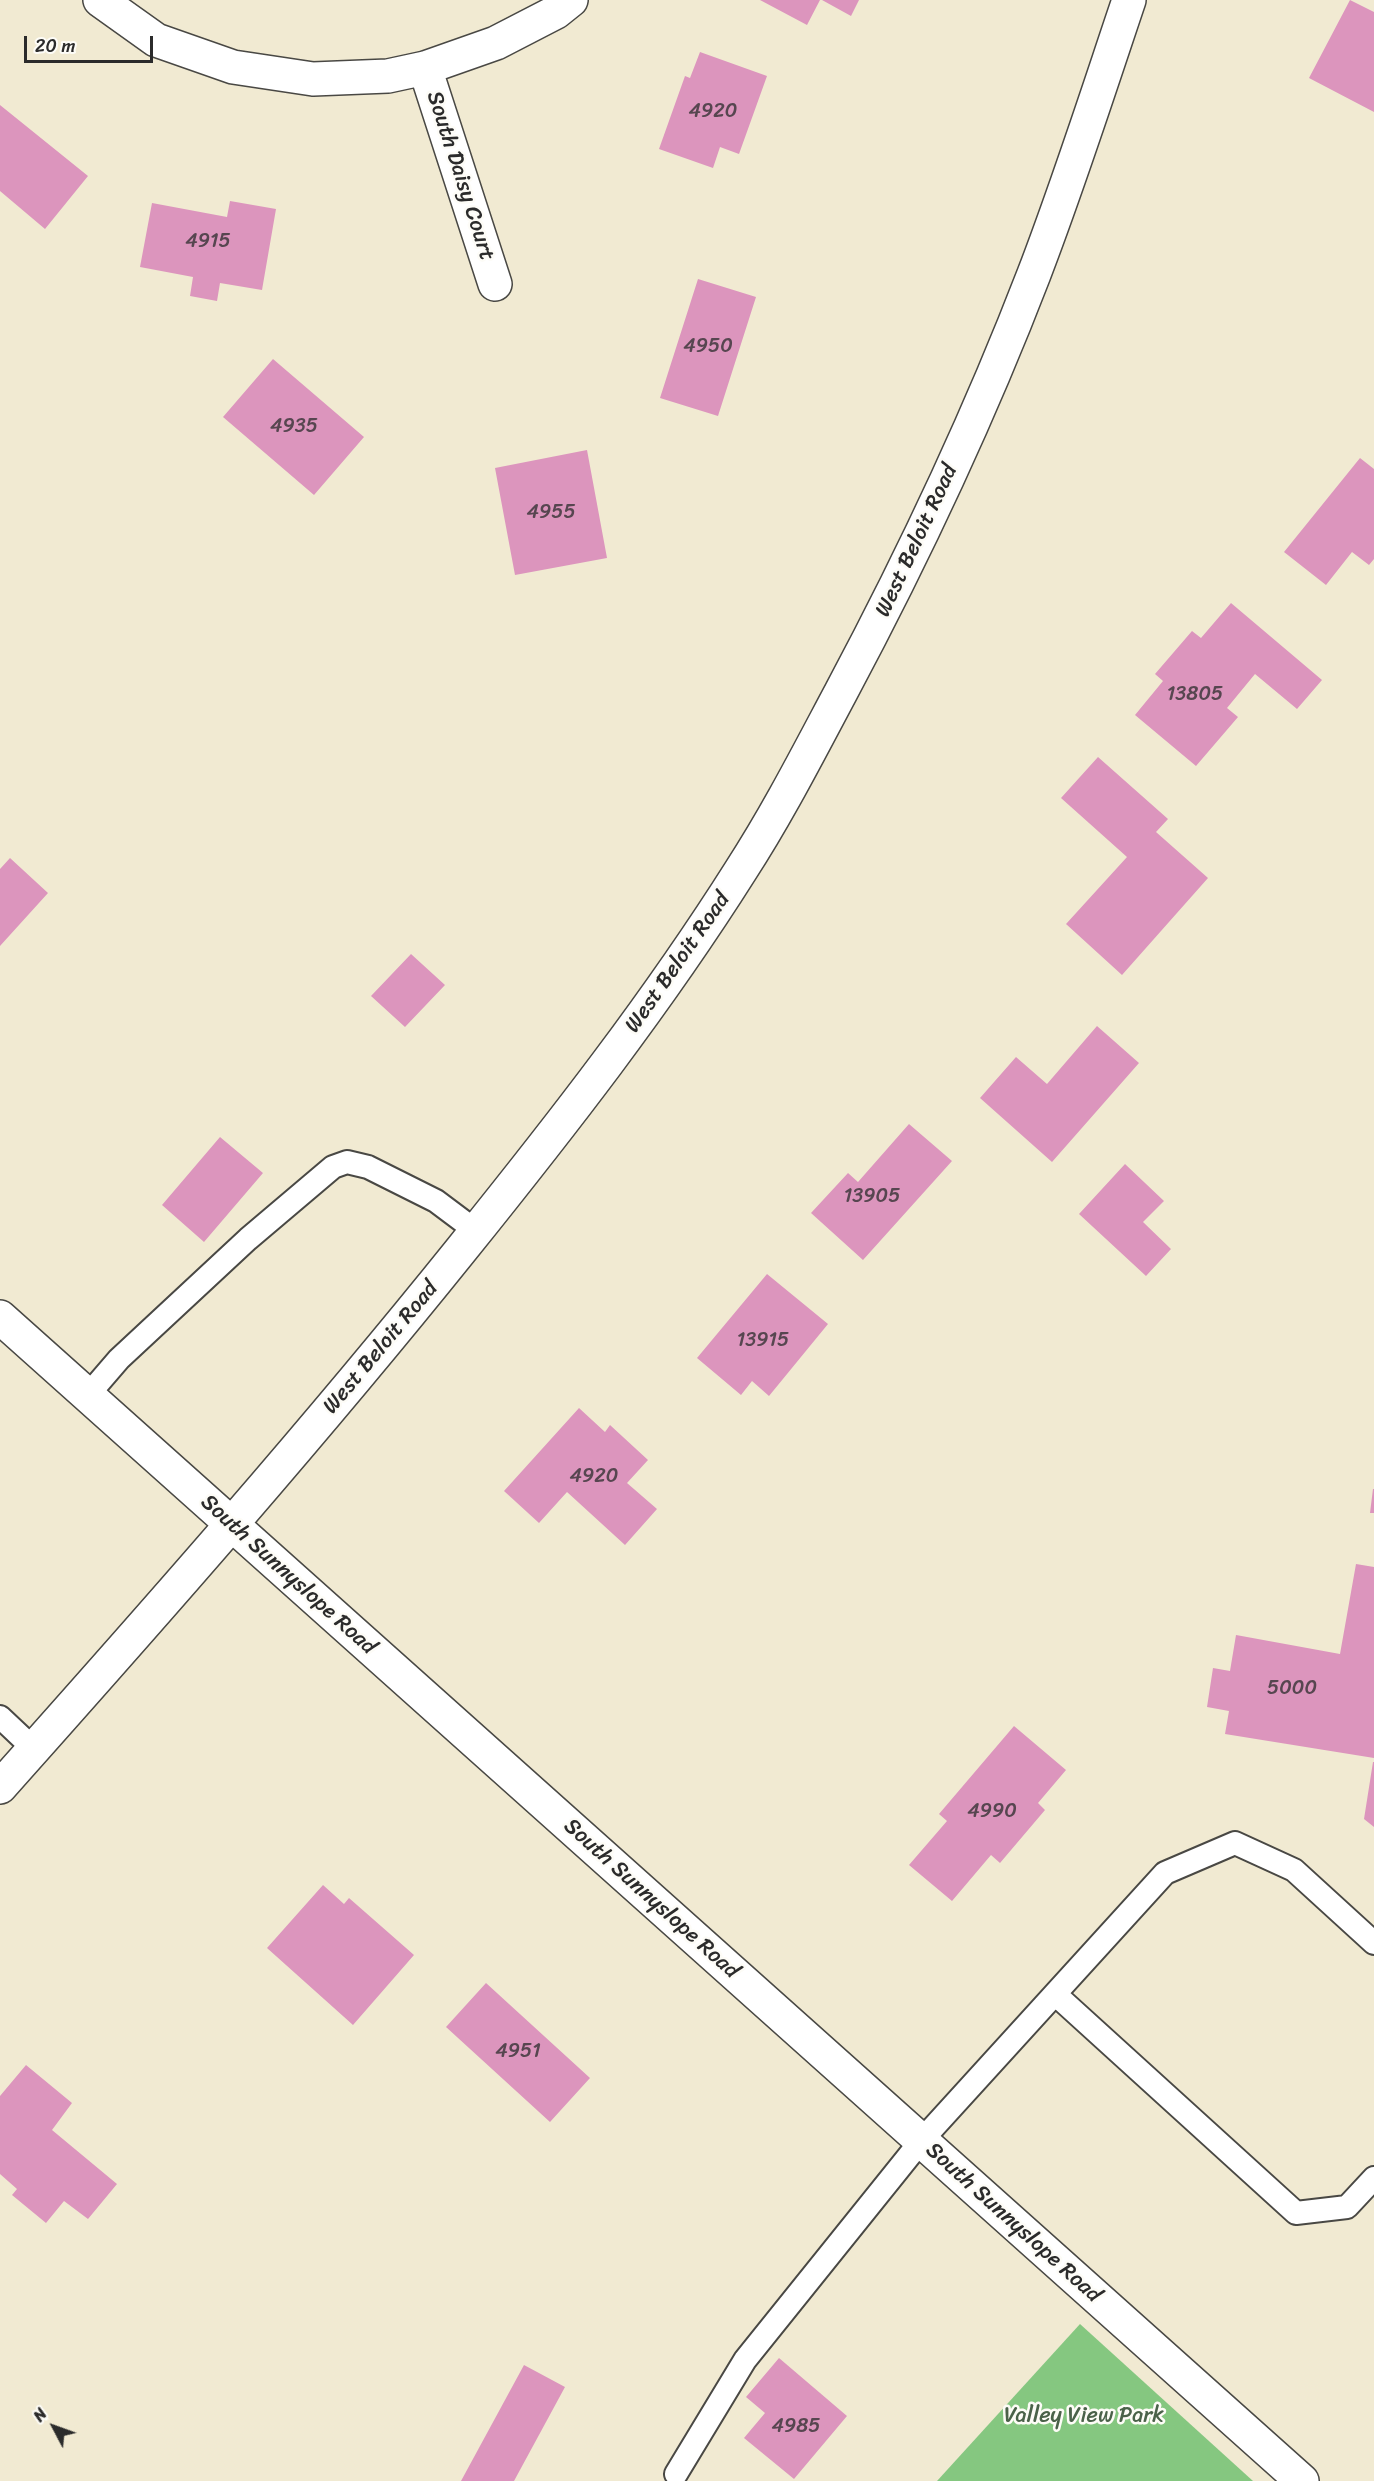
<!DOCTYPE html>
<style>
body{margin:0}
#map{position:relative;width:1374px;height:2481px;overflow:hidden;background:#f1ead2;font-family:Sriracha,sans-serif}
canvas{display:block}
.north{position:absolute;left:24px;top:2397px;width:60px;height:60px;-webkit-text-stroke:4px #fdfcf7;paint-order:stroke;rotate:311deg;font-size:16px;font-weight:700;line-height:24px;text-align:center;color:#2b2b2b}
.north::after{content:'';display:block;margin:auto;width:21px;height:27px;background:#2b2b2b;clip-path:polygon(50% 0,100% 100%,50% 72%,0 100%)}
.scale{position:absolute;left:24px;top:36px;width:129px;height:27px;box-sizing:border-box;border:3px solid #2b2b2b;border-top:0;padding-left:8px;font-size:18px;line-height:21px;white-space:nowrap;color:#2b2b2b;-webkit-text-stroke:4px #fdfcf7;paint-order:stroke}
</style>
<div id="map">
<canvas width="1374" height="2481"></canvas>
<div class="north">N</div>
<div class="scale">20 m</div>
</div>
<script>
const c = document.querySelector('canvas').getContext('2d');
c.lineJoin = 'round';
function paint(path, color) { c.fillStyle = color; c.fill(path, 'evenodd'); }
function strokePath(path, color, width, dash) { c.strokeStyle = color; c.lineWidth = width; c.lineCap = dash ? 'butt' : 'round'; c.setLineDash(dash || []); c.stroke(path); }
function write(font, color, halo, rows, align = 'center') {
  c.font = font + ' Sriracha,sans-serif'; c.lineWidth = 5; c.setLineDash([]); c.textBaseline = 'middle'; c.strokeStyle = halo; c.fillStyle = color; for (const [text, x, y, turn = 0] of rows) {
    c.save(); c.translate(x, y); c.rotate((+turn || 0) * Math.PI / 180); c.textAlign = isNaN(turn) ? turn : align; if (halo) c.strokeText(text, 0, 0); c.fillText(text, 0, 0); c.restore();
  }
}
const green = new Path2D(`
 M1080 2324 1253 2481H937Z`);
const building = new Path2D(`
 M760 0H820L807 25Z
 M822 0H859L851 16Z
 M1350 0 1374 12V112L1309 78Z
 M700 52 767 76 739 154 720 147 713 168 659 149 685 76 690 78Z
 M0 105 88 176 45 229 0 191Z
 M230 201 276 209 262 290 220 283 217 301 190 296 193 277 140 267 152 203 227 217Z
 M698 279 756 297 718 416 660 398Z
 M273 359 364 437 314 495 223 417Z
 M587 450 607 558 515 575 495 468Z
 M1360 458 1374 469V559L1369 565 1352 552 1326 585 1284 552Z
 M1231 603 1322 680 1297 709 1255 674 1227 708 1238 717 1196 766 1135 715 1163 681 1155 674 1192 631 1201 638Z
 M1098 757 1168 819 1156 832 1208 878 1122 975 1066 924 1127 857 1061 798Z
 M10 858 48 893 0 946V869Z
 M411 954 445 985 405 1027 371 996Z
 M1097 1026 1139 1063 1052 1162 980 1098 1016 1057 1047 1084Z
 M909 1124 952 1161 863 1260 811 1213 848 1173 858 1182Z
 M220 1137 263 1173 204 1242 162 1205Z
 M1125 1164 1164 1201 1143 1222 1171 1249 1146 1276 1079 1214Z
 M767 1274 828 1324 769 1396 752 1381 741 1395 697 1358Z
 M579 1408 605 1432 610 1425 648 1460 627 1483 657 1509 625 1545 567 1492 539 1523 504 1491Z
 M1373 1489H1374V1513H1370Z
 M1356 1564 1374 1567V1758L1225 1734 1229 1711 1207 1707 1213 1668 1230 1671 1236 1635 1340 1654Z
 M1014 1726 1066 1770 1038 1803 1045 1810 1000 1863 991 1855 952 1901 909 1865 947 1821 939 1814Z
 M1373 1762H1374V1827L1364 1819Z
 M323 1885 344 1904 349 1898 414 1955 353 2025 267 1948Z
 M486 1983 590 2078 550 2122 446 2027Z
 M26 2065 72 2103 52 2130 117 2184 88 2219 64 2201 46 2223 12 2195 17 2189 0 2174V2096Z
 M779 2358 847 2416 794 2479 744 2438 765 2413 746 2397Z
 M524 2365 565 2387 514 2481H461Z`);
const lane = new Path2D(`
 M88 1395 119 1359 248 1239 333 1167 347 1162 368 1167 436 1201 476 1231
 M0 1717 34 1749
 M1055 1994 1296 2213 1347 2207 1374 2178
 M676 2474 745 2360 921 2141 1165 1873 1235 1843 1294 1870 1374 1943`);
const street = new Path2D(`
 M100 0 156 40 233 67 313 79 388 76 425 68 496 43 556 12 571 0
 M425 68 495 284`);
const secondary = new Path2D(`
 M0 1317 1302 2481
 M0 1787C157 1611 313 1434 461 1250 560 1127 657 1003 741 870 778 813 809 752 841 692 913 557 979 417 1034 274 1069 183 1098 92 1129 0`);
const numberNames = [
 ["4920",713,112],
 ["4915",208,242],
 ["4950",708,347],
 ["4935",294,427],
 ["4955",551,513],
 ["13805",1195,695],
 ["13905",872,1197],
 ["13915",763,1341],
 ["4920",594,1477],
 ["5000",1292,1689],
 ["4990",992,1812],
 ["4951",518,2052],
 ["4985",796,2427]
];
const streetNames = [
 ["South Daisy Court",460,176,72],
 ["West Beloit Road",917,541,-65],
 ["West Beloit Road",678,963,-55],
 ["West Beloit Road",381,1348,-50],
 ["South Sunnyslope Road",288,1575,42],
 ["South Sunnyslope Road",651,1899,42],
 ["South Sunnyslope Road",1013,2223,42]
];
const parkNames = [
 ["Valley View Park",1084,2416]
];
paint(green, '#85c780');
paint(building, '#dc95bd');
strokePath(lane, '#494844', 26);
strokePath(street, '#494844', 36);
strokePath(secondary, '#494844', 36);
strokePath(lane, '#fff', 22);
strokePath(street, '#fff', 33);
strokePath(secondary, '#fff', 33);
write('20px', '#574650', null, numberNames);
write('22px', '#2b2b2b', '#fdfcf7', streetNames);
write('22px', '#4a6249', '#fdfcf7', parkNames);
</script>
